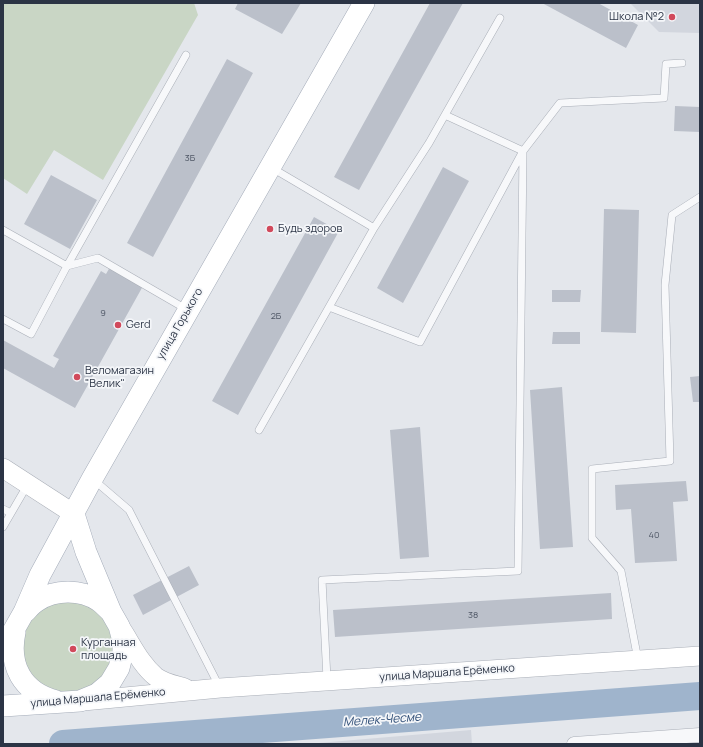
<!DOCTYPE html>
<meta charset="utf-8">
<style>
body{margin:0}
#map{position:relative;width:703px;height:747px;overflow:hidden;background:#e4e7ec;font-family:Manrope,sans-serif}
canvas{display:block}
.frame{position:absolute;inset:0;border:4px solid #2b3445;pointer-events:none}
</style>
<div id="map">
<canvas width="703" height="747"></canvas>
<div class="frame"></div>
</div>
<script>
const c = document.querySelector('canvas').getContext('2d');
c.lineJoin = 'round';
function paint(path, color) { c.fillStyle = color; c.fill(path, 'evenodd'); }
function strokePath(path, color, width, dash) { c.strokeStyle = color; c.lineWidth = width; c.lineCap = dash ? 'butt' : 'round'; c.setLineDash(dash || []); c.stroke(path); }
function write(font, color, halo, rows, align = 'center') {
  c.font = font + ' Manrope,sans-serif'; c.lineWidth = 3.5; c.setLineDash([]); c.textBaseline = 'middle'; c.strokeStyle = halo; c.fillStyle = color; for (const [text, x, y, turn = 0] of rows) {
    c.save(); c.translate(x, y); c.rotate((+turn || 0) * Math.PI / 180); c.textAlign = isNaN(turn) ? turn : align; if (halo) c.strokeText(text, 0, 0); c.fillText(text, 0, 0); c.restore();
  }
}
const built = new Path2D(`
 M630 3H700V33L659 32Z
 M471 730 472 744H307Z`);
const green = new Path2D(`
 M3 3H194L198 15 103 180 54 150 27 194 3 178Z
 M22 647a46 46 0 1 1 92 0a46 46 0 1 1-92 0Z`);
const river = new Path2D(`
 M63 744 700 696`);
const building = new Path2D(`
 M238 3H301L282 34 235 9Z
 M430 3H463L359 190 334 177Z
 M542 3H598L638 25 626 48Z
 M227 59 253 73 153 257 127 243Z
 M675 106 700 107V132L674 131Z
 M443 167 469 181 403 303 377 288Z
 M51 175 97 200 70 249 24 224Z
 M604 209 639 210 636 333 601 332Z
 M314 217 339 231 238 415 212 401Z
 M110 267 143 286 75 408 3 368V340L54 368 59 359 53 356 101 271 106 274Z
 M552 290H581L580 302H552Z
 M553 332H580V344H552Z
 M700 376V402H693L690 377Z
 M562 387 573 547 540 549 530 390Z
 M420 427 429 557 400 559 390 430Z
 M686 481 688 501 673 502 677 561 635 563 631 509 616 510 615 485Z
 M189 566 199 585 143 615 133 595Z
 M611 593 612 619 335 637 333 610Z`);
const service = new Path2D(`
 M374 228 429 143 500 18
 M3 230 67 266 98 258 186 309
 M329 307 420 342 523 151 560 103 664 98 666 64 682 63
 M3 319 31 334 67 266 186 55
 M259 430 374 228 272 168
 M94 480 129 510 220 688
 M3 509 11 513
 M3 527 28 484
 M638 660 621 571 592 538V469L670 461 665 285 672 215 700 197
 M327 679 322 580 518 571 523 151 445 115`);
const minor = new Path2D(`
 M574 744 700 735`);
const secondary = new Path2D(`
 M3 468 74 514
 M120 627C131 643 140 664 156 677 164 683 175 685 185 688
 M83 701 220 688 700 656`);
const primary = new Path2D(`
 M25 612C29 608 32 604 37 601 55 589 81 589 99 601 103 604 107 608 111 612
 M15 632C8 665 22 692 56 701
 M3 649 24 612 40 575 92 479 364 3
 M3 706 80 701 97 694 110 683 119 668 123 652V641L119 626 111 612 86 552 74 514`);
const markers = [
 [672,17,4,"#d1495b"],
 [270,229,4,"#d1495b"],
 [118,325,4,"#d1495b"],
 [77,377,4,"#d1495b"],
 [73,649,4,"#d1495b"]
];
const numberNames = [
 ["3Б",190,158],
 ["9",103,313],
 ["2Б",276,316],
 ["40",654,535],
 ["38",473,615]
];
const poiNames = [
 ["Школа №2",664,17,"right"],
 ["Будь здоров",278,229],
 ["Gerd",126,325],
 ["Веломагазин",85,371],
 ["\"Велик\"",85,384],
 ["Курганная",81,643],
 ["площадь",81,656]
];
const streetNames = [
 ["улица Горького",180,324,-60],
 ["улица Маршала Ерёменко",447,673,-4],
 ["улица Маршала Ерёменко",98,698,-5]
];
const waterNames = [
 ["Мелек-Чесме",382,720,-4]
];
paint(built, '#d2d6de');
paint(green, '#c9d6c5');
strokePath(river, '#9fb4cc', 28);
paint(building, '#bbc0ca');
strokePath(service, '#a9aeb7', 8);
strokePath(minor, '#a9aeb7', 15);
strokePath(secondary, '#a9aeb7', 20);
strokePath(primary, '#a3abb8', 22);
strokePath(service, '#f7f8fa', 7);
strokePath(minor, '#f7f8fa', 14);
strokePath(secondary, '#fff', 19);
strokePath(primary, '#fff', 21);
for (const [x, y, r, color] of markers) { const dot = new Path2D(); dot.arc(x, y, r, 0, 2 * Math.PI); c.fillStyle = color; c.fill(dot); strokePath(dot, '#f4f6f9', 1.5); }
write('9px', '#4f5766', null, numberNames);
write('11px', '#2b3445', '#f4f6f9', poiNames, 'left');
write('11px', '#2b3445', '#f4f6f9', streetNames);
write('italic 12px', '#34527a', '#f4f6f9', waterNames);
</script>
